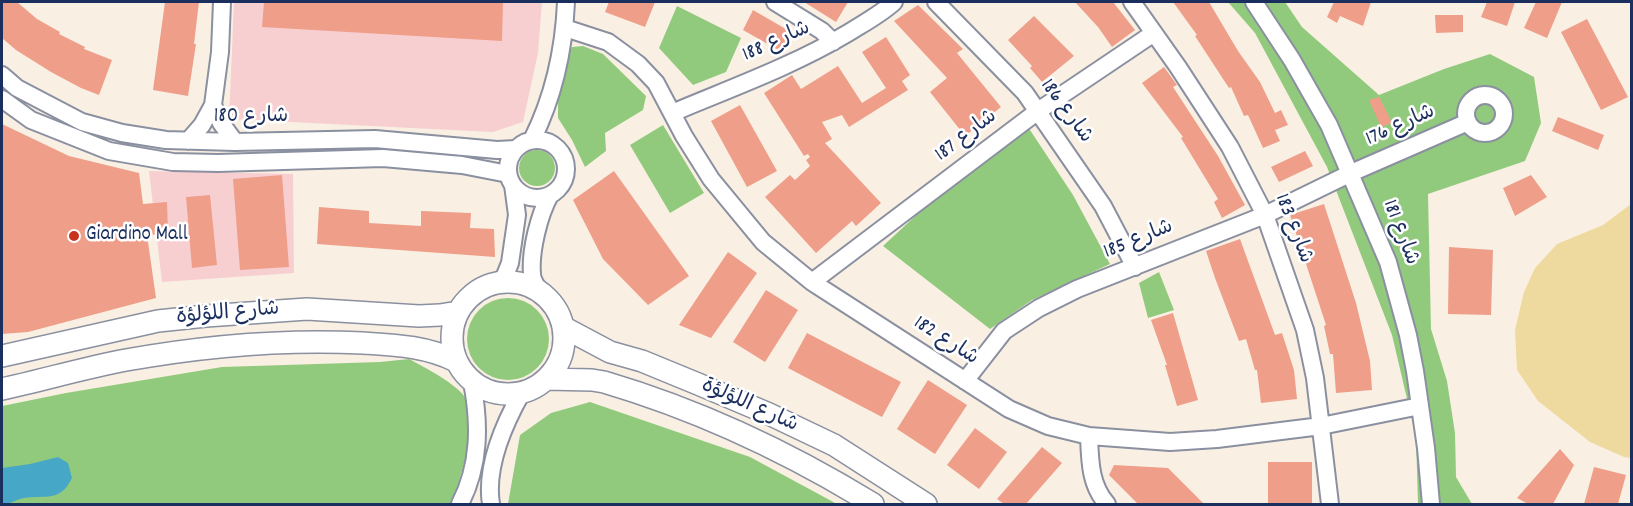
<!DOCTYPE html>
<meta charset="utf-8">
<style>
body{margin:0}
#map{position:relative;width:1633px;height:506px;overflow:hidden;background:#f9f0e3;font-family:Dekko,sans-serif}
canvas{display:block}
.frame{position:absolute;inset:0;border:3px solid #1b2f5e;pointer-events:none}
</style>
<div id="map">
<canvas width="1633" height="506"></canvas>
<div class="frame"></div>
</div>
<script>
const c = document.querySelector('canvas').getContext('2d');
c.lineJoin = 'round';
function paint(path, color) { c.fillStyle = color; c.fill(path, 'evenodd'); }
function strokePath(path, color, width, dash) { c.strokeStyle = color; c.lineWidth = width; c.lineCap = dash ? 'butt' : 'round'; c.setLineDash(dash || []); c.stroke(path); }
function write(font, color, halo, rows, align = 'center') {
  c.font = font + ' Dekko,"Playpen Sans Arabic",sans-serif'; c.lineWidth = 5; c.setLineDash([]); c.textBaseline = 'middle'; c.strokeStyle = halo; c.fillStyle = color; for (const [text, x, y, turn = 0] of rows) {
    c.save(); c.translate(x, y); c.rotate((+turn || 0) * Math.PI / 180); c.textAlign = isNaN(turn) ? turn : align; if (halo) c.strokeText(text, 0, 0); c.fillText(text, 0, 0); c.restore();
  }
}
const built = new Path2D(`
 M234 2H542L538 53 523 122 493 132 229 119Z
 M149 171 293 174 294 273 162 282Z`);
const green = new Path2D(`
 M1228 2H1285L1302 27 1379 95 1444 69 1490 54 1534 77 1541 123 1525 161 1428 194 1431 329 1447 381 1455 433 1456 477 1472 504H1418L1416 437 1392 335 1327 167 1255 33Z
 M677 6 741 38 726 72 693 85 659 48Z
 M583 46 603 54 646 96 643 110 605 133 606 151 585 167 572 140 558 118V98L566 58 572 47Z
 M663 125 704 193 670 213 630 145Z
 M1028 127 1073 195 1110 264 1032 300 990 329 883 246 953 181Z
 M519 168a18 18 0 1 1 36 0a18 18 0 1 1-36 0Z
 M1159 272 1174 310 1148 318 1139 283Z
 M467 339a41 41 0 1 1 82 0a41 41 0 1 1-82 0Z
 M409 359C424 367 459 385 466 399 479 426 460 477 452 504H2V406L66 393 222 367 380 362Z
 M590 402 750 457 837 504H508L520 435 551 413Z`);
const sand = new Path2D(`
 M1631 204 1632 457 1631 458 1624 457 1590 442 1538 401 1517 370 1515 330 1524 292 1535 268 1557 244 1603 225Z`);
const water = new Path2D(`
 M58 457 68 463 72 478C59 505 42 493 20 499 13 501 9 505 2 504V468L30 464Z`);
const building = new Path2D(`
 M2 2H17L37 19 60 32 59 34 85 47 84 49 112 60 99 95 81 88 51 72 16 50 2 38Z
 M165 2H199L194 44H196L188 96 153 90Z
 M264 2H503L502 41 262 27Z
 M609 2H655L645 27 605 12Z
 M804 2H848L836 22Z
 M1075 2H1113L1135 30 1112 47 1098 27Z
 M1173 2H1209L1238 51 1260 82 1275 113 1281 110 1288 125 1275 130 1280 141 1263 148 1248 115 1244 116 1231 87 1229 88 1195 36 1197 35Z
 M1334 2H1371L1363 26 1340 16 1337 23 1327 17Z
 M1487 2H1515L1507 26 1481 17Z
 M1536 2H1562L1547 38 1524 28Z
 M918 5 963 49 957 53 1001 107 965 136 930 92 947 78 894 21Z
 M753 10 791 32 780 51 743 30Z
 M1435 15H1463V32L1436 33Z
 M1034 16 1074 56 1042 82 1030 68 1032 66 1008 40Z
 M1587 19 1628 97 1601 110 1561 32Z
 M886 37 910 75 902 81 908 90 849 127 842 115 822 122 832 139 825 143 881 203 856 226 852 221 816 253 765 197 790 175 795 180 810 166 806 160 810 157 808 154 804 156 764 93 792 75 801 89 838 66 862 103 886 88 862 52Z
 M1164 67 1177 85 1173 87 1218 156 1245 205 1222 218 1214 202 1218 199 1181 138 1183 137 1142 83Z
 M1379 97 1392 123 1381 127 1369 100Z
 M740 105 777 171 747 187 711 121Z
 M1558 117 1604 135 1598 150 1552 131Z
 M2 124 69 156 139 173 143 204 167 202 168 234 147 235 156 298 28 332 2 334Z
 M1305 151 1313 166 1279 182 1271 167Z
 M614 171 689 276 648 305 603 259 573 200Z
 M282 175 289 267 240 270 233 179Z
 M1531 175 1547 197 1515 216 1503 188Z
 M210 195 217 265 192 268 186 197Z
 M1324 204 1356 303 1370 361 1372 390 1336 393 1333 354H1330L1324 326 1326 325 1290 215Z
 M319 207 369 211V223L421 226V211L471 213 470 228 494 229 495 257 317 244Z
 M1240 239 1275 335 1282 333 1294 370 1297 399 1261 403 1257 370H1255L1246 339 1239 341 1215 278 1206 251Z
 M1449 247 1493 250 1491 315 1448 314Z
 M728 252 757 273 711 338 679 325Z
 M766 290 798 310 765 362 733 342Z
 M1173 313 1198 400 1177 406 1165 365H1167L1151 320Z
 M807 333 901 382 882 417 788 368Z
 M928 380 967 405 935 454 897 429Z
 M975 428 1007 452 979 489 947 465Z
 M1042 447 1062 463 1026 504H1004L997 499Z
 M1560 449 1574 465 1553 504H1528L1517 498Z
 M1268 462H1312V504H1268Z
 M1114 465 1168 468 1204 504H1138L1109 475Z
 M1594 467 1626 475 1618 504H1584Z`);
const minor = new Path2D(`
 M775 2 822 31 833 42
 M936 2 1025 93 1103 206 1135 267
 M1132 2 1178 67 1230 147 1265 215 1305 330 1315 378 1330 504
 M1254 2 1292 60 1329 125 1388 262 1408 335 1415 371 1426 448 1431 504
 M565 28 608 42 638 64 656 83 684 136 711 179 763 242 812 282 1009 409 1048 426 1089 436 1170 442 1217 439 1321 426 1420 406
 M2 75 17 88 82 122 122 133 166 140 235 142 375 139 497 150 516 149
 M1466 114a19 19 0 1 1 38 0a19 19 0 1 1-38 0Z
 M2 99 31 120 109 151 173 162 218 163 383 158 462 165 508 174
 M213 105 221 123 235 142
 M672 113C731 88 793 66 848 33 864 23 881 14 894 2
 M508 169a29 29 0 1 1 58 0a29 29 0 1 1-58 0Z
 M532 140C553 98 564 49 566 2
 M188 141 202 125 213 105 220 52 222 2
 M812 282 1038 111 1154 33
 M487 286 504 278 510 263 517 215 513 185
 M540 292C537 287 532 280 532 274 530 251 539 215 550 195
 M965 381 1004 331 1039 308 1077 289 1265 215 1351 173 1468 122
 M1089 436C1090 461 1090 485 1107 504
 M460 504C480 465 480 424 472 382
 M491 504C485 467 504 424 522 392`);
const major = new Path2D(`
 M452 338a56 56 0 1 1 112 0a56 56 0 1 1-112 0Z
 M563 327 610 352 642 361 698 384 769 414 834 445 926 504
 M2 356 158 321 206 316 307 309 419 316 440 315 458 312
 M546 379 592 380 604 382C699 410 790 453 873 504
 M2 389C43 380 84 368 126 360 204 346 284 339 363 343 395 345 426 346 456 361`);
const markers = [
 [74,236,6,"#c8321e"]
];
const streetNames = [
 ["شارع 188",777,43,-24],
 ["شارع 186",1065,112,54],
 ["شارع 180",251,118],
 ["شارع 176",1401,127,-24],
 ["شارع 187",967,137,-37],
 ["شارع 183",1292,229,69],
 ["شارع 181",1399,233,69],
 ["شارع 185",1139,241,-22],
 ["شارع اللؤلؤة",228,315,-5],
 ["شارع 182",945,342,33],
 ["شارع اللؤلؤة",749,407,24]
];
const poiNames = [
 ["Giardino Mall",86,236]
];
paint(built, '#f7cfd1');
paint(green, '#92ca7d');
paint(sand, '#eeda9e');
paint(water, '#47a7c6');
paint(building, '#ef9e89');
strokePath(minor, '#8a90a0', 20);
strokePath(major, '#8a90a0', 24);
strokePath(minor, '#fff', 16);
strokePath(major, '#fff', 21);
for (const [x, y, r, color] of markers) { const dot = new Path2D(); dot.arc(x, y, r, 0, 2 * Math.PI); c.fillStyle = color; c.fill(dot); strokePath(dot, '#fff', 2); }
write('21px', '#1b2f5e', '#fff', streetNames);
write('21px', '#1b2f5e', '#fff', poiNames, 'left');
</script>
